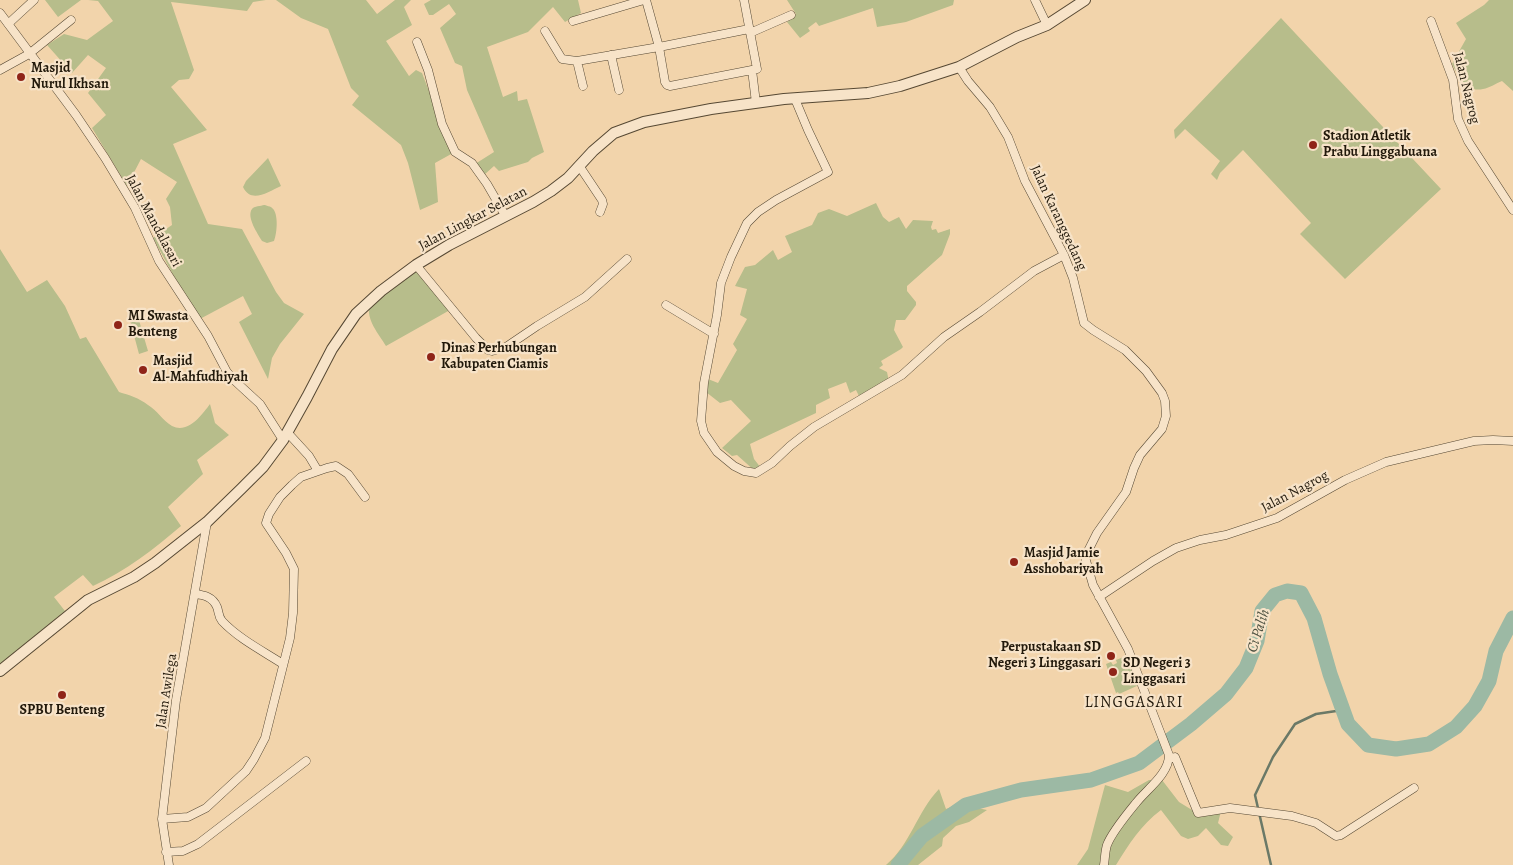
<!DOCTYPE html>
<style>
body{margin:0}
canvas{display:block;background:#f2d4ab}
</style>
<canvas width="1513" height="865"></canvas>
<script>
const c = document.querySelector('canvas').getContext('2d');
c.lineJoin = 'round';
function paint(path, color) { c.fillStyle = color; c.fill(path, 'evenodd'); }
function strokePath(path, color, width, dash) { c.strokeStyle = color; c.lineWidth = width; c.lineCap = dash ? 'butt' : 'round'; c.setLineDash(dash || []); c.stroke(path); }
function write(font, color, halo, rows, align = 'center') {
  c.font = font + ' Alegreya,serif'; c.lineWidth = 4.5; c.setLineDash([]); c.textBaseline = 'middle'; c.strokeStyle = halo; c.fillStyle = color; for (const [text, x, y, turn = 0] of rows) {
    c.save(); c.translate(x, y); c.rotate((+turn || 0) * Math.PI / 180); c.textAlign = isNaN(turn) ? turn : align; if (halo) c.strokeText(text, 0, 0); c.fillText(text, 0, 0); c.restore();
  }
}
const green = new Path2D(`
 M45 0H81L58 17Z
 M88 0H266L253 2 247 11 171 2 194 70 189 79 179 80 171 87 207 130 173 144 208 224 242 229 276 292 284 303 304 314 280 344 272 358 268 379 239 322 252 314 243 296 198 320 153 238 172 225 170 207 166 199 177 182 141 159 127 186 92 128 106 115 88 93 106 68 88 55 72 73 47 45 64 34 87 40 113 21 98 1Z
 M276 0H366L377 14 395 0H411L404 7 412 25 386 41 409 76 416 70 422 73 453 153 435 163 438 202 420 210 408 163 401 145 352 105 359 96 351 88 328 29 301 18Z
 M431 0H578L581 13 565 22 553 7 528 32 487 47 503 97 517 91 518 101 527 99 544 152 532 158 528 162 499 171 494 166 484 175 475 164 494 152 467 90 462 66 455 63 440 28 456 14 449 4 433 15H429L424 4Z
 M787 0H954L953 5 906 22 877 27 873 8 819 26 816 22 808 28 810 31 800 38 787 22 796 14Z
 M1489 0H1513V91L1502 81C1496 83 1490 88 1483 89 1467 93 1458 76 1452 64L1466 39 1456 23 1484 5Z
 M1281 18 1441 189 1345 279 1300 234 1311 223 1243 150 1220 173 1217 180 1211 174 1220 161 1185 129 1175 139 1174 130Z
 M268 158 281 186C268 192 251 204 243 187L246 181Z
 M876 203 883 217 889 222 899 217 906 229 913 220 933 221 931 227 932 230 936 229 938 233 950 229V234L942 255 907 286V291L916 302V305L905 320H896L894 330 903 347 901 349 881 361 883 365 879 368 887 372 889 382 860 398 856 390 850 393 846 382 828 389 830 398 816 405V413L750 444 754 459 761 468 755 471 737 455 732 456 722 448 751 421 731 400 720 403 706 392 708 379 718 383 737 350 733 344 747 319 740 315 747 289 735 286 745 267 755 265 773 250 778 260 792 252 785 236 812 225 818 213 829 209 847 216Z
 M264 205C265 205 272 207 272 208 279 213 277 234 274 241L267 243 262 241C258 234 246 217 252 209 254 206 261 206 264 205Z
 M0 249 27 292 47 280 65 306 80 339 86 337 119 392C129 395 139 398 148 405 157 410 163 421 172 426 188 434 202 415 210 404L215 423 229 435 197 460 203 474 168 507 181 526C154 549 126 571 93 586L83 575 54 597 65 611 0 665Z
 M415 270 450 310 386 346C379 334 365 319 370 304Z
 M136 310 148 351 139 354 128 313Z
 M1126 656 1139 685 1119 694 1118 692 1116 693 1106 664 1111 662 1113 665 1117 663 1116 660Z
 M1149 780H1162L1179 802 1192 810 1221 811 1218 823 1233 837 1228 846 1221 845 1206 828 1198 836 1188 839 1181 836 1161 810C1141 825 1129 844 1116 865H1077L1088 849 1105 785 1128 792Z
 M939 789 946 809 958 804 987 810 969 822 956 826 943 838 942 846 918 865H886C910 845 917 812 939 789Z`);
const stream = new Path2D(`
 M1271 865 1255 795 1273 757 1295 724 1316 714 1343 710`);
const river = new Path2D(`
 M898 865 922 836 966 805 1021 790 1091 780 1139 763 1191 724 1226 694 1246 668 1257 641 1262 611 1275 595 1287 591 1301 593 1314 618 1330 674 1348 724 1368 745 1396 749 1429 744 1456 727 1475 706 1489 681 1496 651 1513 618`);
const minor = new Path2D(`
 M646 0 659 47 665 82 667 85 670 86 757 69 744 0
 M1035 0 1047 25
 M0 13 76 115 105 158 135 208 159 261 208 336 227 372 235 381 260 404 283 440
 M573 21 644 0
 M1431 21 1453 80 1458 119 1468 141 1513 210
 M8 24 34 0
 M545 31 562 59 577 61 659 47 749 29
 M750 33 791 15
 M417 42 428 70 442 124 455 152 472 163 487 184 505 215
 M611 55 619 90
 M577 61 583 86
 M959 67 968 81 990 107 1008 137 1025 181 1064 255 1073 278 1084 323 1093 330 1125 350 1146 371 1162 393 1165 401 1166 416 1162 429 1140 455 1134 468 1126 492 1097 533 1085 557 1093 585 1128 649 1169 755C1169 774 1147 789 1136 803 1127 814 1112 832 1107 845 1105 851 1105 859 1104 865
 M0 70 29 54 71 20
 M752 70 756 103
 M795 99 808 130 828 172 776 200 758 212 747 223 731 257 721 283 717 315 704 383 701 421 704 433 717 452 734 466 744 471 756 473 772 463 790 446 814 427 902 375 944 337 980 312 1034 271 1064 255
 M580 167 602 200 603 204 600 212
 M416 265 476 338 488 350 492 351 506 347 537 326 585 297 627 259
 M666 305 714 334
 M287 432 309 456 318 471
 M195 594C204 595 213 597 217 607 219 612 218 616 222 621 239 639 263 651 283 664
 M1099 597 1153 561 1176 548 1200 540 1226 535 1277 518 1345 480 1386 462 1474 441 1493 440 1513 441
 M1169 759 1175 757 1198 813 1230 808 1292 816 1316 823 1336 836 1341 835 1414 788
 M162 819 188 817 206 808 246 771 254 759 265 738 290 638 293 613 294 569 286 553 266 523 269 514 280 497 292 485 301 477 327 468 336 466 348 474 365 497
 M166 852 183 851 198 844 306 761
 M169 865 162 819 176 700 207 522`);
const tertiary = new Path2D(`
 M0 671 88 600 134 577 155 563 207 522 241 489 263 467 283 440 307 397 332 349 356 314 381 291 416 265 449 245 533 202 551 191 568 178 593 151 614 133 644 122 711 109 784 99 868 93 900 86 959 67 1017 37 1047 25 1085 0`);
const markers = [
 [21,77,5,"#8f2418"],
 [1313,145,5,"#8f2418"],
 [118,325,5,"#8f2418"],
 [431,357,5,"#8f2418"],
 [143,370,5,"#8f2418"],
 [1014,562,5,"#8f2418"],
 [1111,656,5,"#8f2418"],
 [1113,672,5,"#8f2418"],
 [62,695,5,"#8f2418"]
];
const poiNames = [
 ["Masjid",31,69],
 ["Nurul Ikhsan",31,85],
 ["Stadion Atletik",1323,137],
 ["Prabu Linggabuana",1323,153],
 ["MI Swasta",128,317],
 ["Benteng",128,333],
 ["Dinas Perhubungan",441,349],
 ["Kabupaten Ciamis",441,365],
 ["Masjid",153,362],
 ["Al-Mahfudhiyah",153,378],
 ["Masjid Jamie",1024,554],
 ["Asshobariyah",1024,570],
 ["Perpustakaan SD",1101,648,"right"],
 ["Negeri 3 Linggasari",1101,664,"right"],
 ["SD Negeri 3",1123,664],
 ["Linggasari",1123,680],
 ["SPBU Benteng",62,711,"center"]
];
const streetNames = [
 ["Jalan Nagrog",1466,88,76],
 ["Jalan Karanggedang",1058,218,65],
 ["Jalan Lingkar Selatan",473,219,-28],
 ["Jalan Mandalasari",153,221,62],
 ["Jalan Nagrog",1295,492,-28],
 ["Jalan Awilega",167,691,-81]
];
const waterNames = [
 ["Ci Palih",1259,631,-72]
];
const quarterNames = [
 ["LINGGASARI",1134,703]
];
paint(green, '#b7bd8b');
strokePath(stream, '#6b7967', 2.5);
strokePath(river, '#9cb9a4', 15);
strokePath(minor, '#564833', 9);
strokePath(tertiary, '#564833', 12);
strokePath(minor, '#f7e3c8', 8);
strokePath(tertiary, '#f7e3c8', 10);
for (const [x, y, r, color] of markers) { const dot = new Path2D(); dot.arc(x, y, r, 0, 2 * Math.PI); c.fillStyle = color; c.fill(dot); strokePath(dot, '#f7e3c8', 2); }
write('bold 14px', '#22190b', '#f7e3c8', poiNames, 'left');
write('14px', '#22190b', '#f7e3c8', streetNames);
write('italic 15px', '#4d5141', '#f7e3c8', waterNames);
c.letterSpacing = '1px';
write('16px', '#22190b', '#f7e3c8', quarterNames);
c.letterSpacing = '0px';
</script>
